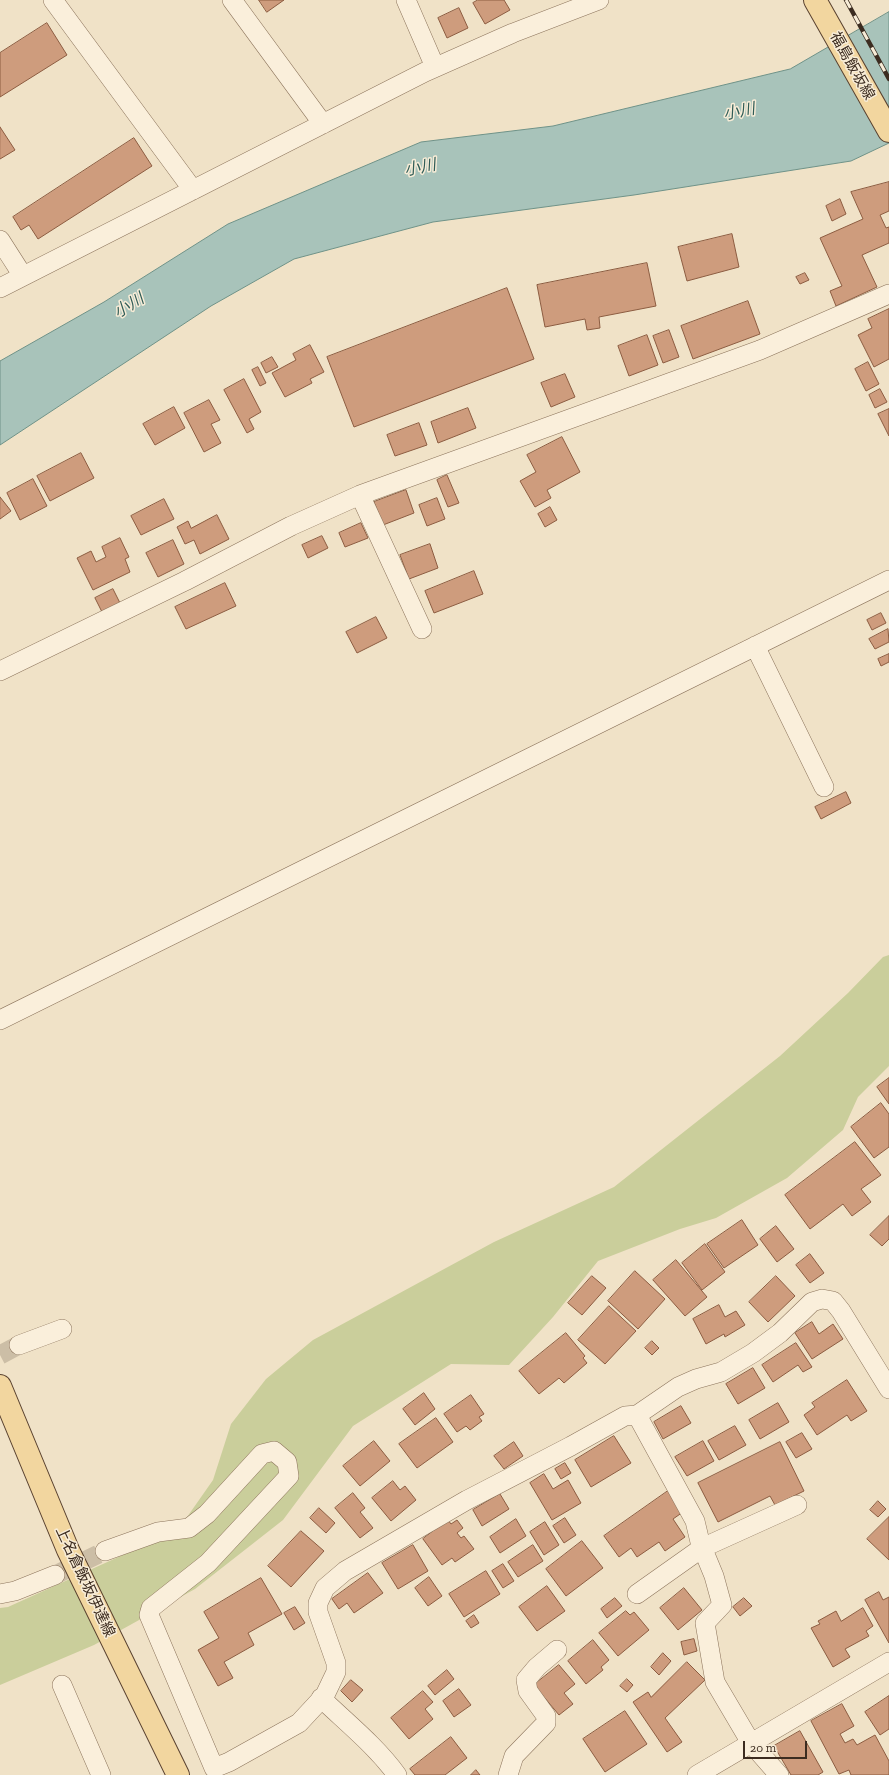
<!DOCTYPE html>
<meta charset="utf-8">
<style>
body{margin:0}
#map{position:relative;width:889px;height:1775px;overflow:hidden;background:#f0e2c7;font-family:"Zilla Slab",serif}
canvas{display:block}
.scale{position:absolute;left:743px;top:1741px;width:64px;height:18px;box-sizing:border-box;border:2px solid #3c2c20;border-top:0;padding-left:5px;font-size:12px;line-height:14px;white-space:nowrap;color:#3c2c20;-webkit-text-stroke:3px #f7ecd7;paint-order:stroke}
</style>
<div id="map">
<canvas width="889" height="1775"></canvas>
<div class="scale">20 m</div>
</div>
<script>
const c = document.querySelector('canvas').getContext('2d');
c.lineJoin = 'round';
function paint(path, color) { c.fillStyle = color; c.fill(path, 'evenodd'); }
function strokePath(path, color, width, dash) { c.strokeStyle = color; c.lineWidth = width; c.lineCap = dash ? 'butt' : 'round'; c.setLineDash(dash || []); c.stroke(path); }
function write(font, color, halo, rows, align = 'center') {
  c.font = font + ' "Zilla Slab","Noto Sans JP",serif'; c.lineWidth = 3; c.setLineDash([]); c.textBaseline = 'middle'; c.strokeStyle = halo; c.fillStyle = color; for (const [text, x, y, turn = 0] of rows) {
    c.save(); c.translate(x, y); c.rotate((+turn || 0) * Math.PI / 180); c.textAlign = isNaN(turn) ? turn : align; if (halo) c.strokeText(text, 0, 0); c.fillText(text, 0, 0); c.restore();
  }
}
const green = new Path2D(`
 M889 955V1066L858 1097 843 1130 787 1178 716 1218 680 1229 598 1261 553 1317 509 1365 451 1364 353 1426 283 1520 195 1589 94 1645 0 1685V1608L8 1607 178 1530 213 1480 231 1424 266 1379 313 1340 494 1242 614 1187 780 1056 848 993 883 957Z`);
const water = new Path2D(`
 M889 12V143L851 161 634 195 433 222 294 259 211 306 0 445V361L104 302 228 224 421 142 553 126 790 69Z`);
const building = new Path2D(`
 M259 0H284L267 12Z
 M478 0H504L510 10 485 24 473 3Z
 M459 8 468 28 447 38 438 18Z
 M47 23 67 55 0 97V53Z
 M0 127 15 150 0 159Z
 M134 138 152 166 38 239 29 225 21 230 13 217Z
 M889 182V211L880 215 886 228 889 227V243L862 255 877 287 836 306 830 291 842 286 820 238 863 219 851 192Z
 M840 199 846 214 832 221 826 206Z
 M732 234 739 267 687 281 678 247Z
 M647 263 656 306 599 317 600 328 587 330 585 319 545 327 537 285Z
 M805 273 809 280 800 284 796 277Z
 M507 288 534 359 354 427 327 357Z
 M748 301 760 334 693 359 681 326Z
 M889 309V359L874 367 858 335 872 328 868 319Z
 M669 330 679 357 663 363 653 336Z
 M647 335 658 365 629 376 618 346Z
 M310 345 324 372 310 379 312 383 285 397 272 373 296 360 293 354Z
 M272 357 278 367 266 373 261 363Z
 M868 362 879 384 866 391 855 369Z
 M258 367 266 383 260 386 252 370Z
 M565 374 575 397 551 407 541 383Z
 M244 379 261 412 249 419 254 429 247 433 224 390Z
 M880 389 887 402 875 408 869 395Z
 M209 400 220 420 211 424 221 443 204 452 184 413Z
 M174 407 185 428 155 445 143 424Z
 M468 408 476 428 438 443 431 422Z
 M889 409V436L878 414Z
 M419 423 427 445 395 456 387 435Z
 M562 437 580 472 547 490 551 498 535 507 520 481 536 472 527 455Z
 M81 453 94 478 50 501 37 476Z
 M447 475 459 503 448 507 437 480Z
 M33 479 47 506 20 520 7 493Z
 M406 490 414 513 383 525 374 502Z
 M0 497 11 511 0 519Z
 M437 498 445 519 427 526 419 505Z
 M164 499 174 519 141 535 131 516Z
 M550 507 557 520 545 527 538 514Z
 M217 515 229 539 200 554 194 540 185 544 177 527 188 521 191 528Z
 M361 523 368 538 345 547 339 533Z
 M322 536 328 548 308 558 302 545Z
 M120 538 129 557 125 559 130 572 93 590 77 558 91 551 96 562 106 557 102 547Z
 M173 540 184 564 158 577 146 553Z
 M430 544 438 568 409 579 400 555Z
 M474 571 483 594 434 613 425 591Z
 M225 583 236 606 186 629 175 607Z
 M113 589 120 603 102 612 95 598Z
 M881 613 886 623 872 630 867 620Z
 M376 617 387 638 357 653 346 632Z
 M888 629 889 642 875 649 869 639Z
 M889 654V662L881 666 878 659Z
 M846 792 851 803 821 819 815 807Z
 M889 1078V1104L877 1087Z
 M881 1103 889 1114V1147L874 1158 851 1127Z
 M855 1142 881 1175 861 1189 871 1202 852 1216 843 1204 810 1229 785 1195Z
 M889 1216V1239L882 1246 870 1235Z
 M742 1220 758 1245 724 1268 707 1244Z
 M776 1226 794 1249 777 1262 760 1239Z
 M705 1244 725 1272 702 1290 682 1263Z
 M810 1254 824 1273 810 1283 796 1265Z
 M676 1260 707 1297 685 1316 653 1280Z
 M635 1271 665 1299 638 1329 608 1301Z
 M592 1276 606 1288 582 1315 568 1303Z
 M776 1276 795 1296 768 1322 749 1302Z
 M719 1305 725 1317 736 1311 745 1325 725 1337 724 1334 706 1344 693 1319Z
 M609 1306 636 1331 605 1364 578 1340Z
 M812 1322 819 1334 833 1324 843 1339 812 1359 795 1333Z
 M566 1333 585 1356 583 1358 587 1363 564 1383 559 1378 539 1394 519 1371Z
 M652 1341 659 1348 652 1355 645 1348Z
 M796 1343 812 1367 803 1372 798 1365 773 1382 762 1365Z
 M753 1368 765 1388 738 1404 726 1384Z
 M847 1380 867 1411 851 1421 847 1415 817 1435 804 1415 815 1407 812 1403Z
 M424 1393 435 1409 415 1425 403 1409Z
 M471 1395 484 1414 479 1417 482 1421 470 1430 466 1426 457 1432 444 1414Z
 M778 1403 789 1422 760 1439 749 1420Z
 M681 1406 691 1423 663 1439 654 1422Z
 M436 1418 453 1442 417 1468 399 1444Z
 M735 1426 746 1445 719 1460 708 1441Z
 M802 1433 812 1449 796 1458 786 1442Z
 M614 1436 631 1463 591 1487 575 1460Z
 M374 1441 390 1461 360 1486 343 1466Z
 M703 1441 714 1461 687 1476 675 1457Z
 M514 1442 523 1456 504 1469 494 1456Z
 M780 1442 804 1491 775 1505 770 1496 718 1522 698 1483Z
 M565 1463 571 1473 561 1479 555 1469Z
 M544 1474 553 1489 568 1480 581 1503 552 1520 530 1483Z
 M393 1481 400 1490 405 1486 416 1500 391 1521 372 1498Z
 M668 1491 683 1512 673 1519 685 1537 665 1551 659 1542 637 1557 631 1548 619 1557 604 1536Z
 M353 1493 365 1508 360 1512 373 1528 360 1538 335 1508Z
 M500 1494 509 1509 482 1526 473 1510Z
 M878 1501 886 1509 878 1517 870 1510Z
 M319 1508 335 1523 326 1533 310 1518Z
 M889 1517V1560L867 1539Z
 M565 1518 576 1535 564 1543 553 1526Z
 M516 1519 526 1536 500 1553 490 1537Z
 M448 1520 451 1524 457 1520 463 1528 457 1533 461 1538 464 1536 474 1549 455 1562 452 1558 442 1565 423 1539Z
 M545 1522 559 1545 544 1555 530 1532Z
 M301 1531 324 1551 291 1587 268 1566Z
 M582 1541 603 1568 566 1596 546 1569Z
 M413 1545 428 1571 398 1589 382 1563Z
 M533 1545 543 1561 518 1577 508 1562Z
 M503 1564 514 1581 503 1588 492 1571Z
 M486 1571 500 1594 464 1617 449 1594Z
 M368 1573 383 1593 354 1613 347 1603 339 1609 332 1599Z
 M429 1577 442 1596 428 1606 415 1588Z
 M261 1578 282 1614 248 1633 254 1645 224 1662 233 1678 218 1686 198 1650 219 1638 204 1612Z
 M547 1586 565 1611 537 1631 519 1607Z
 M684 1588 702 1610 678 1630 660 1608Z
 M879 1592 883 1600 889 1597V1643L865 1600Z
 M615 1598 622 1606 607 1618 601 1609Z
 M744 1598 752 1606 740 1616 733 1607Z
 M295 1607 305 1623 294 1630 284 1613Z
 M863 1608 873 1626 866 1631 869 1636 845 1649 850 1657 833 1667 811 1628 820 1624 818 1621 836 1611 841 1621Z
 M626 1611 630 1615 634 1612 649 1630 618 1656 599 1633Z
 M474 1615 479 1623 471 1628 466 1621Z
 M694 1639 697 1651 684 1655 681 1642Z
 M593 1640 609 1660 601 1667 603 1670 586 1684 568 1661Z
 M663 1653 671 1661 659 1675 651 1667Z
 M687 1662 705 1680 665 1718 682 1742 667 1752 633 1702 648 1692 651 1697Z
 M559 1665 575 1684 564 1693 573 1704 559 1715 534 1685Z
 M447 1670 454 1679 435 1695 428 1686Z
 M627 1679 633 1685 627 1692 620 1686Z
 M351 1680 363 1690 352 1702 341 1691Z
 M459 1689 471 1705 454 1717 443 1701Z
 M423 1691 433 1702 425 1709 433 1719 409 1739 391 1718Z
 M889 1696V1729L880 1735 865 1712Z
 M842 1704 854 1726 840 1734 845 1743 853 1739 857 1745 875 1735 889 1761V1775H851L849 1770 839 1774 811 1721Z
 M625 1711 647 1744 605 1772 583 1739Z
 M800 1731 823 1772 818 1775H791L774 1746Z
 M451 1737 467 1758 445 1775H415L410 1769Z
 M476 1770 480 1775H471Z`);
const streetTunnel = new Path2D(`
 M0 1355 19 1345
 M55 1575 105 1551`);
const street = new Path2D(`
 M53 0 193 190
 M232 0 323 124
 M406 0 435 67
 M0 240 23 276
 M0 288 425 72 513 33 599 0
 M360 495 422 629
 M755 646 824 787
 M0 671 185 581 291 526 360 495 760 350 889 294
 M0 1020 889 580
 M19 1345 62 1329
 M637 1415 678 1387 696 1379 721 1372 753 1353 780 1333 812 1302 822 1299 833 1301 841 1311 889 1389
 M105 1551 158 1532 189 1528 207 1514 262 1454 274 1451 287 1462 289 1476 208 1563 151 1608 149 1615 214 1768 229 1762 299 1723 325 1695 336 1672V1663L318 1612V1603L325 1588 345 1571 467 1500 571 1446 625 1416 637 1415 695 1521 700 1542 714 1576 722 1605 705 1623 715 1682 751 1743 779 1775
 M0 1594 15 1591 55 1575
 M637 1594 702 1548 797 1505
 M62 1685 101 1775
 M321 1698C347 1723 376 1746 397 1775
 M508 1775 514 1756 546 1723V1716L528 1691 526 1680 537 1667 557 1650
 M697 1775 889 1662`);
const primary = new Path2D(`
 M815 0 889 131
 M0 1386 68 1550 178 1775`);
const rail = new Path2D(`
 M846 0 889 79`);
const streetNames = [
 ["福島飯坂線",852,66,61],
 ["上名倉飯坂伊達線",85,1582,65]
];
const waterNames = [
 ["小川",739,112,-11],
 ["小川",420,168,-11],
 ["小川",129,306,-32]
];
paint(green, '#cace9b');
paint(water, '#a8c3ba');
strokePath(water, '#6f9288', 1);
paint(building, '#ce9c7d');
strokePath(building, '#8c5c41', 1);
strokePath(streetTunnel, '#ccbea6', 19, [19, 10]);
strokePath(street, '#8c745c', 20);
strokePath(primary, '#5a4230', 24);
strokePath(street, '#faefdb', 19);
strokePath(primary, '#f2d69f', 22);
strokePath(rail, '#3c2c20', 4.5);
strokePath(rail, '#f7ecd7', 3, [9]);
write('15px', '#3c2c20', '#f7ecd7', streetNames);
write('italic 16px', '#2f5c57', '#f7ecd7', waterNames);
</script>
